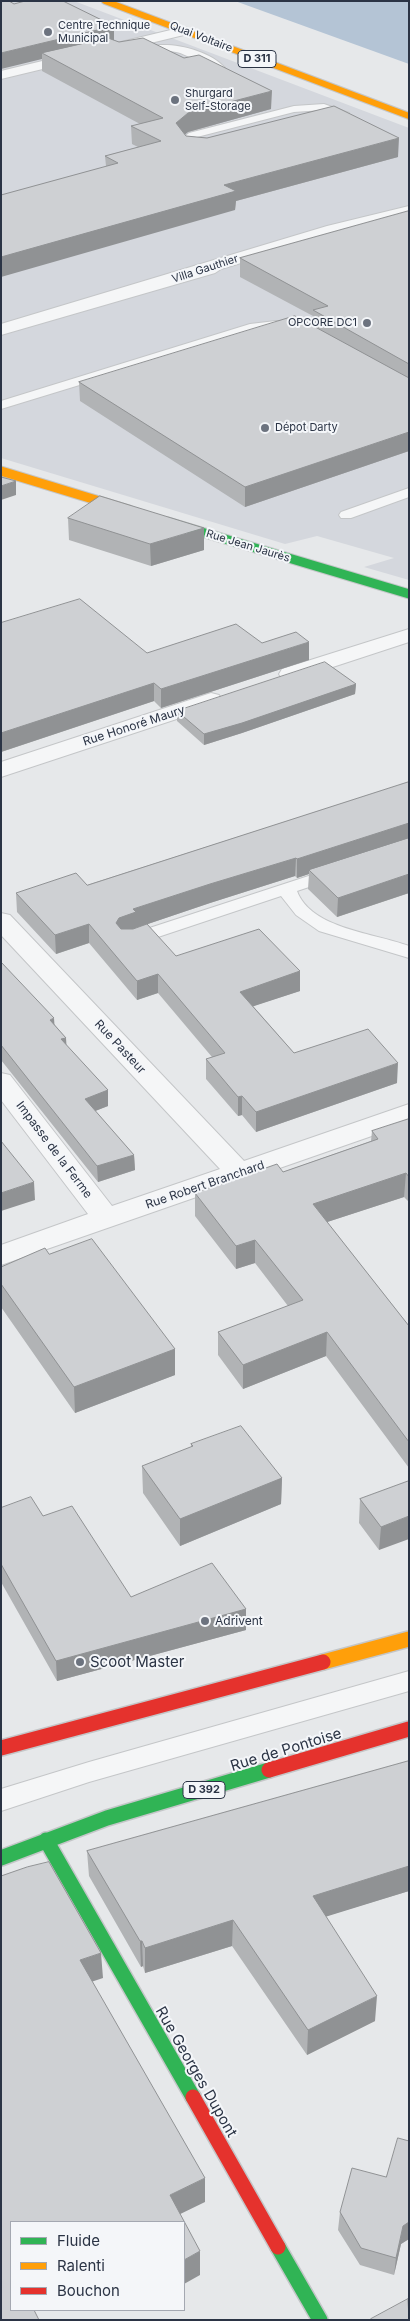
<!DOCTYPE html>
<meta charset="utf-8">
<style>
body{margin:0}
#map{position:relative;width:410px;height:2321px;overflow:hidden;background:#e6e8ea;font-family:Inter,sans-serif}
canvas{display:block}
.frame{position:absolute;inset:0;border:2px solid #2b3445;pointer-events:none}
.legend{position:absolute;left:10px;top:2221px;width:175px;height:90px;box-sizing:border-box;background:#f4f6f9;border:1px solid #a4a8b1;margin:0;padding:6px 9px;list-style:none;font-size:15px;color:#2b3445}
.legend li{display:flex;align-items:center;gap:10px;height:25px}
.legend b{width:25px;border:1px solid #a4a8b1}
</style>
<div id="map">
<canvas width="410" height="2321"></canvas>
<div class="frame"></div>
<ul class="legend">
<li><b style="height:6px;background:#30b455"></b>Fluide</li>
<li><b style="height:6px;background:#ff9f0a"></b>Ralenti</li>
<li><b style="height:6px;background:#e5322d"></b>Bouchon</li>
</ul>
</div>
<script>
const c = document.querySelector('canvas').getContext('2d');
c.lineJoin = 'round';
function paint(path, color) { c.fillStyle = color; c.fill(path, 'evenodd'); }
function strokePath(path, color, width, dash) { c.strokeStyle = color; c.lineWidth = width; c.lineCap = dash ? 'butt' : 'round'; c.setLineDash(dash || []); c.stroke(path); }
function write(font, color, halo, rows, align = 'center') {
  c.font = font + ' Inter,sans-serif'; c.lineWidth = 4; c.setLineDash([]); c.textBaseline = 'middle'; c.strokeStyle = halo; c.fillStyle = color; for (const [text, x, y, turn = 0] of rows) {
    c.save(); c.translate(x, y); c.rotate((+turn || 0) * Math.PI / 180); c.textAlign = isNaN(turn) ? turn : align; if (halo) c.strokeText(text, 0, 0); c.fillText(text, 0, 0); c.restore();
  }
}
const built = new Path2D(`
 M1 1H74L409 128V580L364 567 394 558 317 536 285 544 1 458Z`);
const water = new Path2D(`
 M235 1H409V64Z`);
const lane = new Path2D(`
 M160 45C181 44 211 52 225 68L224 70C213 73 189 54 176 52 162 49 150 54 136 56L131 53 132 51Z
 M324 104 349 113 340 120 207 155 186 153 178 142 189 133 294 106ZM323 110 335 114 207 149 194 148 190 143 197 137 294 112Z
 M276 321 290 322 296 326 290 330 256 331 1 409V401L250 324Z
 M409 488V497L351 518H341L339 515 341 512Z
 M333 868 339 869 342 873 339 877 297 891C311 929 375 933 409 946V958L319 931 296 915 281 896 134 945H122L119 941 122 937Z
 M409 1671V1691L89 1782 1 1811V1789L89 1762Z`);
const street = new Path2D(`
 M183 27 188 28 190 31 188 34 1 79V71Z
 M409 206V216L335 235 221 269 215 273 1 335V324L327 226Z
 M409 629V642L290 681 282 679 279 674 282 669Z
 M211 693 219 695 222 700 219 705 1 777V762Z
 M1 913 10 915 244 1161 409 1104V1123L1 1265V1245L88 1214 1 1100V1073L10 1075 112 1206 220 1169 1 935Z`);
const fastFar1 = new Path2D(`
 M168 522 409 594`);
const fast = new Path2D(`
 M46 1840 193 2097
 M1 1858 107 1818 269 1770
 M278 2247 320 2320`);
const slowFar2 = new Path2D(`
 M105 1 409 116`);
const slowFar1 = new Path2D(`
 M1 471 129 510`);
const slow = new Path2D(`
 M323 1662 409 1639`);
const jam = new Path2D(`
 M1 1748 323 1662
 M269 1770 409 1729
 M193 2097 278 2247`);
const wall = new Path2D(`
 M14 4 114 40 271 109 188 132 184 135 186 136 398 157 236 201 235 210 106 166 105 156 138 147 132 144 131 126 140 124 42 71V59Z
 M409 211V451L245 507 80 401 79 382 312 325 313 316 240 277V258Z
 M68 518 204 550 151 566 69 540Z
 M1 623 147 653 262 643 309 660 161 708 154 701 1 752Z
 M356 684 355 694 242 733 204 745 177 721V711Z
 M409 782V893L337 917 308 889 309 874 297 878 295 876 210 903 136 928 176 956 300 971V991L253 1006 294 1053 397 1083 256 1132 242 1115 238 1116 206 1079V1059L212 1057 158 993 137 1000 89 943 56 954 17 912 16 893 87 885Z
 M1 962 66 1038V1045L108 1090V1106L95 1111 134 1155 135 1170 98 1182 1 1060Z
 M409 1119V1202L404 1197 327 1222 409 1326V1468L326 1356 243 1389 218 1355V1332L288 1306 255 1263 236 1269 195 1216V1193L283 1172 371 1141 372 1131Z
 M49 1254 175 1349V1375L75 1413 1 1307V1267Z
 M191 1444 282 1478 281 1504 180 1546 143 1493 142 1466 191 1447Z
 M409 1481 379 1550 359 1523 360 1499Z
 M1 1508 43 1516 131 1597 246 1609V1630L57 1681 1 1582Z
 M409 1761V1891L326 1916 375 2021 307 2055 232 1946 145 1973 143 1966 141 1967 89 1876 87 1851Z
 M409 2141V2239L401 2244 394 2275 360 2265 338 2230 340 2212 386 2177Z`);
const shadedWall = new Path2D(`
 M114 26V42L42 53V59L1 69V53Z
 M272 91 271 109 188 132 176 142V123L188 113Z
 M399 138 398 157 236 201 235 210 1 277V257L224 185Z
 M409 432V451L245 507V487Z
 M16 481V495L1 500V486Z
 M204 528V550L151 566 150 544Z
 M309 642V660L161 708V689Z
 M154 683V701L1 752V733Z
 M356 684 355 694 242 733 204 745V734Z
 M409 823V842L309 870V874L297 878V859Z
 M296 858 295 876 210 903 136 928 120 937 116 923 119 918 133 909 210 884Z
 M409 874V893L337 917 338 898Z
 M89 924V943L56 954 55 935Z
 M300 971V991L239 1011 240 992Z
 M158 974V993L137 1000V981Z
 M54 1018 55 1033 50 1020Z
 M66 1038 67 1053 61 1039Z
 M398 1063 397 1083 256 1132V1112Z
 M108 1090V1106L85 1115V1099Z
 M242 1096V1115L238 1116V1097Z
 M134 1155 135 1170 98 1182 97 1166Z
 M406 1173 404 1197 312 1227 313 1204Z
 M34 1182 35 1200 1 1211V1193Z
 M255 1240V1263L236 1269V1246Z
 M327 1332 326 1356 243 1389V1365Z
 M175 1349V1375L75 1413 74 1387Z
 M282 1478 281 1504 180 1546V1519Z
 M409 1516V1539L379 1550 381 1527Z
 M246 1609V1630L57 1681 56 1661Z
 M409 1866V1891L312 1921 313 1896Z
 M233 1920 232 1946 145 1973V1948Z
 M140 1941H142L143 1966 141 1967Z
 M101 1953 103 1978 82 1985 80 1960Z
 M377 1996 375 2021 307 2055 308 2030Z
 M205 2178V2202L170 2219V2195Z
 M409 2222V2239L401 2244 394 2275 396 2258 403 2226Z
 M200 2251V2275L184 2284V2260Z`);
const building = new Path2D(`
 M1 1H9L14 4 25 1H63L114 26 1 53Z
 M108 38 119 42 143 38 184 58 199 55 272 91 188 113 176 123 186 136 207 138 334 106 399 138 224 185 236 191 1 257V195L118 163 105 156 161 141 131 126 163 118 42 53Z
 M409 211V364L313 310 328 306 240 258Z
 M295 316 409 378V432L245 487 79 382Z
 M1 477 16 481 1 486Z
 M100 496 204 528 150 544 68 518Z
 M80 599 147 653 236 624 262 643 296 632 309 642 161 689 154 683 1 733V623Z
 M325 662 356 684 242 723 204 734 177 711Z
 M409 782V823L297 859 296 858 210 884 133 909 136 912 119 918 116 923 121 929H133L147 924 176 956 259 929 300 971 240 992 294 1053 368 1029 398 1063 256 1112 242 1096 238 1097 206 1059 225 1053 158 974 137 981 89 924 55 935 16 893 76 873 87 885Z
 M409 838V874L338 898 309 870Z
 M1 962 54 1018 50 1020 66 1038 61 1039 108 1090 85 1099 134 1155 97 1166 1 1045Z
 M409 1119V1177L406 1173 313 1204 409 1326V1442L327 1332 243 1365 218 1332 303 1300 255 1240 236 1246 195 1193 277 1164 283 1172 378 1139 372 1131Z
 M1 1141 34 1182 1 1193Z
 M92 1239 175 1349 74 1387 1 1284V1267L45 1248 49 1254Z
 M241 1426 282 1478 180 1519 142 1466 193 1446 191 1444Z
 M409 1481V1516L381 1527 360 1499Z
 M31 1497 43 1516 72 1506 131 1597 212 1563 246 1609 56 1661 1 1564V1508Z
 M409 1761V1866L313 1896 377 1996 308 2030 233 1920 145 1948 142 1941H140L87 1851Z
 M49 1862 101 1953 80 1960 205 2178 170 2195 200 2251 184 2260V2222H11V2310H34L39 2320H1V1876L27 1867Z
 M398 2138 409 2141V2222L403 2226 396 2258 361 2248 340 2212 352 2168 386 2177Z
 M408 2299 409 2320H372L371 2319Z`);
const markers = [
 [48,32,5,"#6c737f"],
 [175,100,5,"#6c737f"],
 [367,323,5,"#6c737f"],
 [265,428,5,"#6c737f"],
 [205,1621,5,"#6c737f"],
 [80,1662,5,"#6c737f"]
];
const farPoinames = [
 ["Centre Technique",58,26],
 ["Municipal",58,39],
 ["Shurgard",185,94],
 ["Self-Storage",185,107],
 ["OPCORE DC1",357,323,"right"],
 ["Dépot Darty",275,428]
];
const farStreetnames = [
 ["Quai Voltaire",201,37,21],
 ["Villa Gauthier",205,269,-18],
 ["Rue Jean Jaurès",248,546,17]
];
const shields = [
 [257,59,38],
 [204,1790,42]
];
const shieldNames = [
 ["D 311",257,59],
 ["D 392",204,1790]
];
const streetNames = [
 ["Rue Honoré Maury",134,726,-18],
 ["Rue Pasteur",120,1047,47],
 ["Impasse de la Ferme",54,1150,53],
 ["Rue Robert Branchard",205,1185,-19]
];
const poiNames = [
 ["Adrivent",215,1621]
];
const nearPoinames = [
 ["Scoot Master",90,1662]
];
const nearStreetnames = [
 ["Rue de Pontoise",286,1750,-17],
 ["Rue Georges Dupont",196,2072,60]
];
paint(built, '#d4d7dd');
paint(water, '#b4c4d5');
strokePath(lane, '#c4c6c8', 2);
strokePath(street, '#c4c6c8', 2);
strokePath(fastFar1, '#c4c6c8', 11);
strokePath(fast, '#c4c6c8', 18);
strokePath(slowFar2, '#c4c6c8', 8);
strokePath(slowFar1, '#c4c6c8', 11);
strokePath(slow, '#c4c6c8', 18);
strokePath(jam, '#c4c6c8', 18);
paint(lane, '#f5f6f7');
paint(street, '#f5f6f7');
strokePath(fastFar1, '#30b455', 9);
strokePath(fast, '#30b455', 15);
strokePath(slowFar2, '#ff9f0a', 6);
strokePath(slowFar1, '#ff9f0a', 9);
strokePath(slow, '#ff9f0a', 15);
strokePath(jam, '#e5322d', 15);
paint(wall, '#b1b3b5');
paint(shadedWall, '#909294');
paint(building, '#ced0d3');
strokePath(building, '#909294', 1);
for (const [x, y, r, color] of markers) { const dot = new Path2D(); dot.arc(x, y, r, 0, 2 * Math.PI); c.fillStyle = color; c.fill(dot); strokePath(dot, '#f4f6f9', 2); }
write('11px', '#2b3445', '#f4f6f9', farPoinames, 'left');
write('11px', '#2b3445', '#f4f6f9', farStreetnames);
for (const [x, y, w] of shields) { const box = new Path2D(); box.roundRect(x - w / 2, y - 8.5, w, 17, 4); c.fillStyle = '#f4f6f9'; c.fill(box); strokePath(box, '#2b3445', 1); }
write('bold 11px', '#2b3445', null, shieldNames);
write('12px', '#2b3445', '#f4f6f9', streetNames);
write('12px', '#2b3445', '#f4f6f9', poiNames, 'left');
write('15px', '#2b3445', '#f4f6f9', nearPoinames, 'left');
write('15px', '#2b3445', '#f4f6f9', nearStreetnames);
</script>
